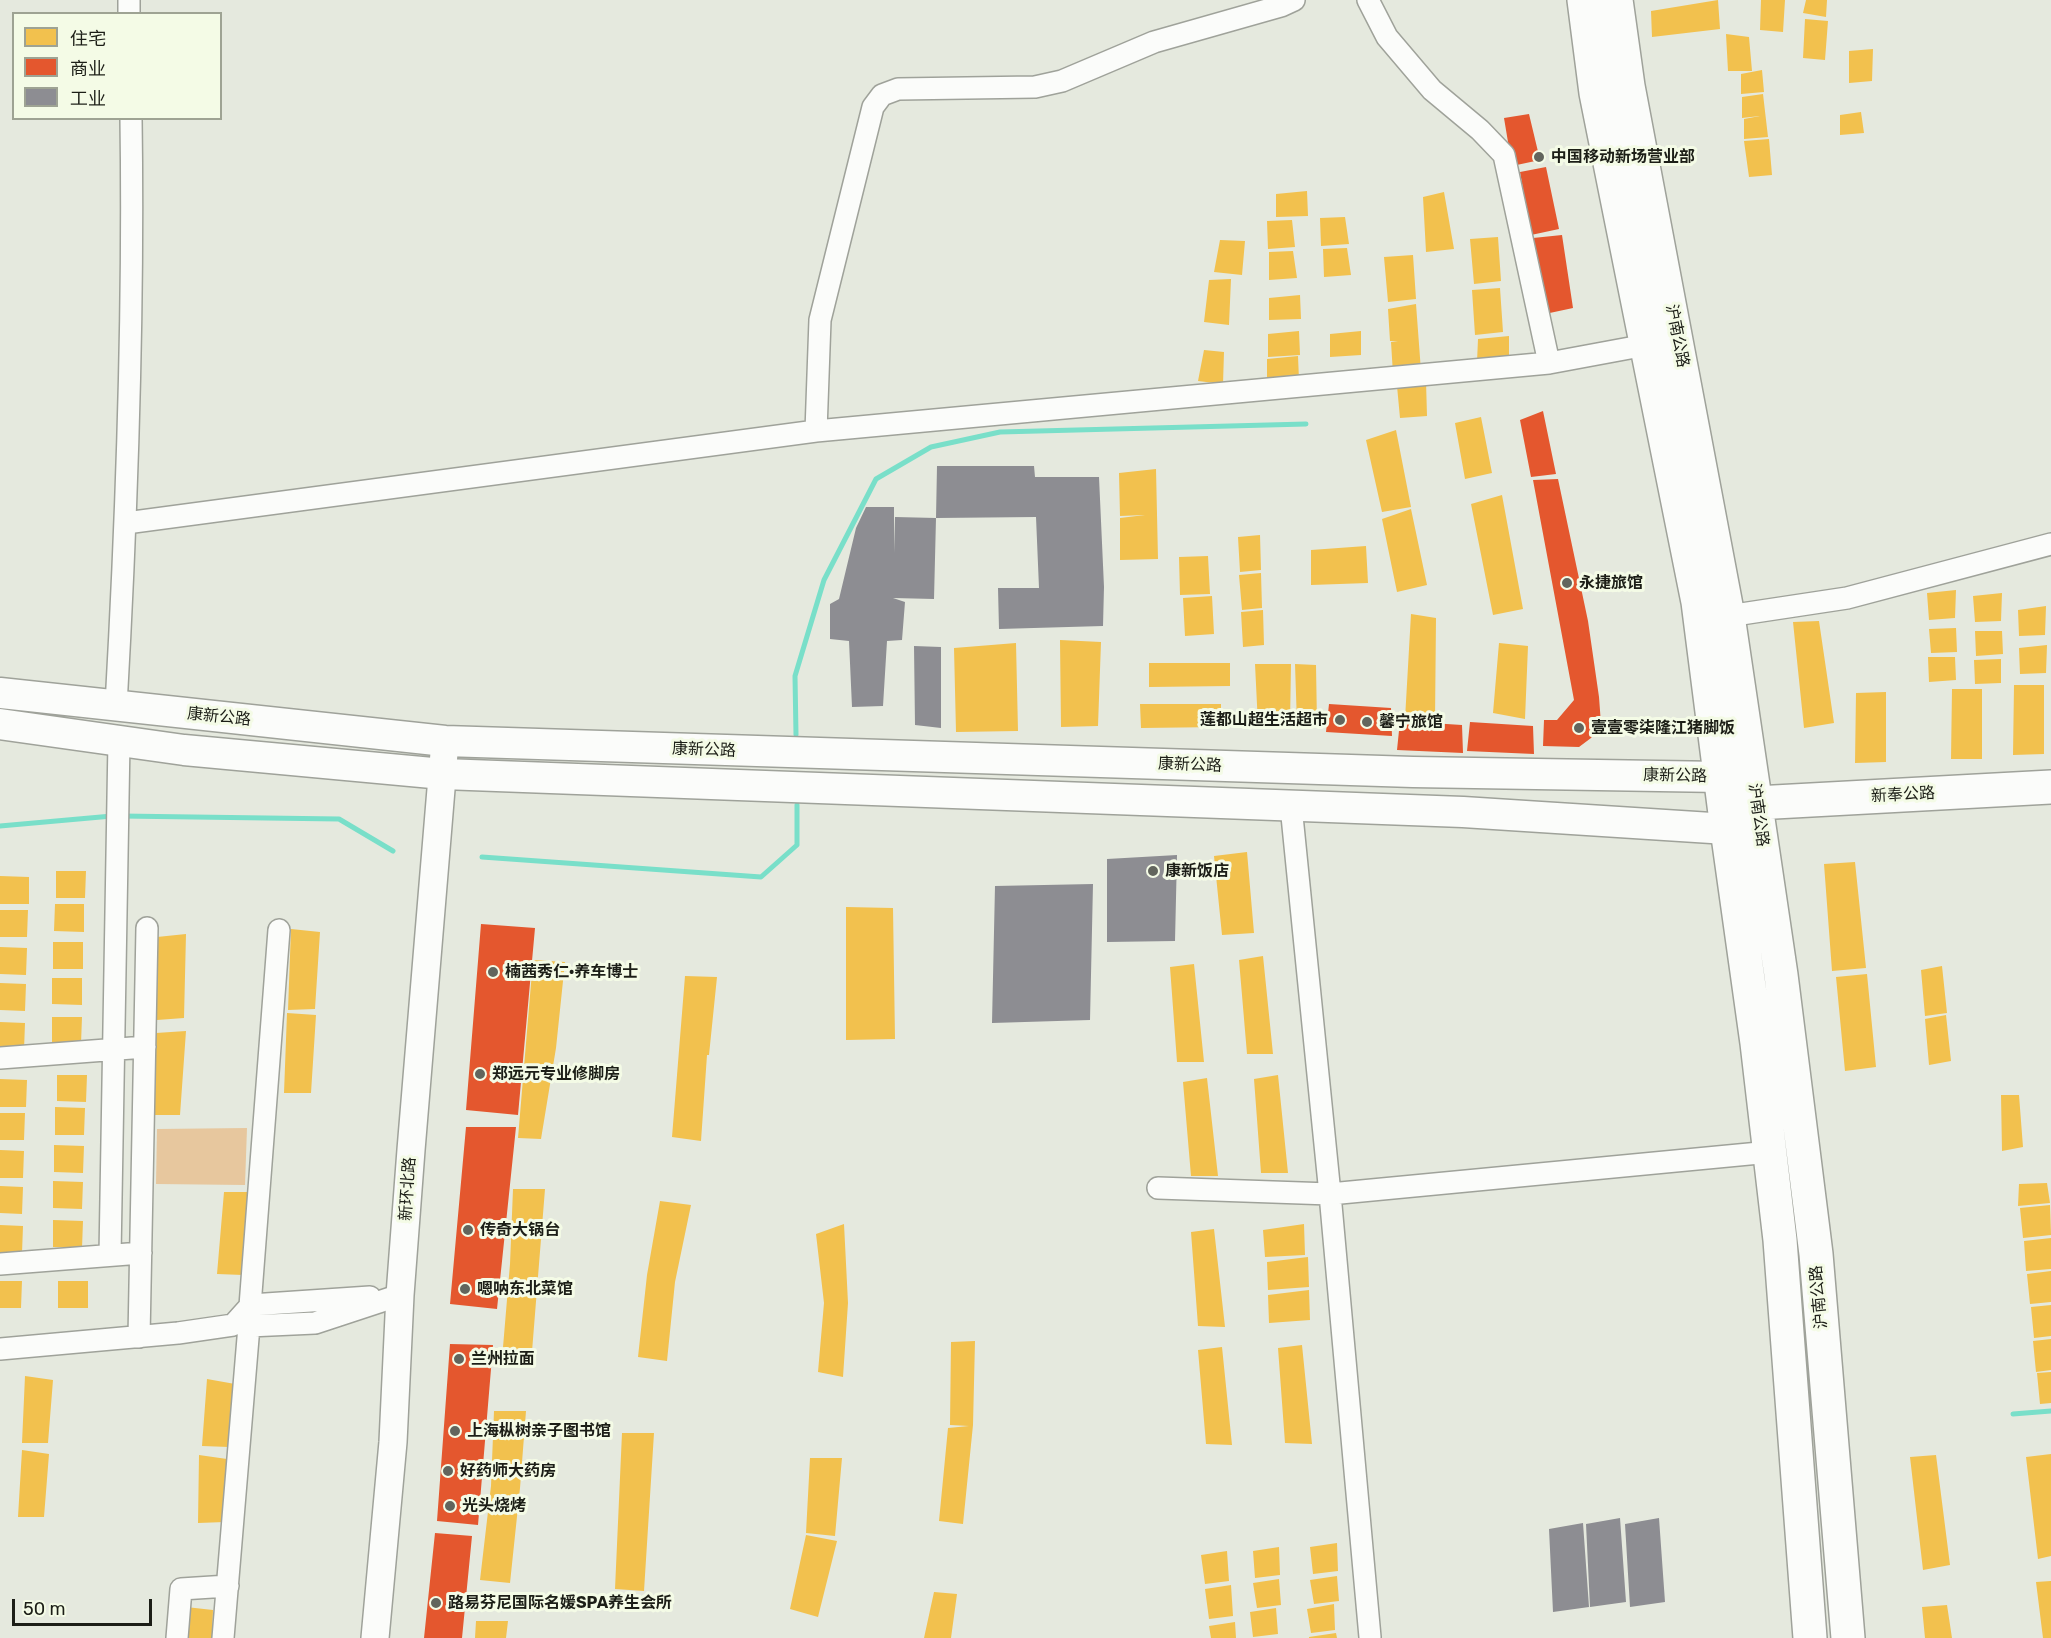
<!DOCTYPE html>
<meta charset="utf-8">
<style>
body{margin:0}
#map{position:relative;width:2051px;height:1638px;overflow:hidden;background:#e5e9de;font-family:Rubik,"Noto Sans SC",sans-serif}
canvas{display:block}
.legend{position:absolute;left:12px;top:12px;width:210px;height:108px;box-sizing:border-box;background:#f4fbe6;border:2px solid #9ea393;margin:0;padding:8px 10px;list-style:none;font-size:18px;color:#1c1e17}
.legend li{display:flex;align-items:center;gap:12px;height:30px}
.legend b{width:30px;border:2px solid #9ea393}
.scale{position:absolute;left:12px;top:1599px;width:140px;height:27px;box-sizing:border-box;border:3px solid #1c1e17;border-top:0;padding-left:8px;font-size:18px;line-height:21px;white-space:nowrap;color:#1c1e17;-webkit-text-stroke:4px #f4fbe6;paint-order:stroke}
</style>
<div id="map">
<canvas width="2051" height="1638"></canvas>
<ul class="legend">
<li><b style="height:16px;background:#f2c14e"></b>住宅</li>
<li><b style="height:16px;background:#e4572e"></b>商业</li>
<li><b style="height:16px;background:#8d8d92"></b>工业</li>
</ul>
<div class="scale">50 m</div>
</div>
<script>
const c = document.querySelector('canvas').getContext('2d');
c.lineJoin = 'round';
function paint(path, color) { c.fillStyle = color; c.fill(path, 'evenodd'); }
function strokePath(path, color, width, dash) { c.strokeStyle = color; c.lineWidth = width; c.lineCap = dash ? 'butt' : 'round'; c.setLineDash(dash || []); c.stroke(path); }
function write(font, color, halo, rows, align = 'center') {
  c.font = font + ' Rubik,"Noto Sans SC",sans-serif'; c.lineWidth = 6; c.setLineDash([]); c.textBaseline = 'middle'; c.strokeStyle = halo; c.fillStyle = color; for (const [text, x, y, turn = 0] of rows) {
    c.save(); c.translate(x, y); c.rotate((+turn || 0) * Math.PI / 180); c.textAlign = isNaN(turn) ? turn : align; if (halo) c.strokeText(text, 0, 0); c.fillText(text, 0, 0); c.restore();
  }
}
const green = new Path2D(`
 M247 1128 245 1185 156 1184 157 1129Z`);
const homes = new Path2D(`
 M1718 0 1720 29 1652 37 1651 11Z
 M1761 0H1785L1783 32 1760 30Z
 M1806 0H1827L1826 17 1803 13Z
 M1805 19 1828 21 1825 60 1803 58Z
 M1726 34 1749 37 1752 71H1728Z
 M1873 49 1872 81 1849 83V51Z
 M1762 70 1764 92 1741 94V74Z
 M1763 94 1768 137 1744 139V119L1760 116 1742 118V97Z
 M1861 112 1864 133 1840 135V115Z
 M1769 139 1772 175 1749 177 1744 141Z
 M1307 191 1308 216 1276 217V194Z
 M1444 192 1454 249 1426 252 1423 197Z
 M1345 217 1349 244 1321 246 1320 218Z
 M1292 220 1295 247 1268 249 1267 221Z
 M1498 237 1501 281 1474 284 1470 239Z
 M1220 240 1245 241 1242 275 1214 272Z
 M1347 248 1351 275 1324 277 1323 249Z
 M1293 251 1297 278 1269 280V252Z
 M1413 255 1416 299 1388 302 1384 257Z
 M1231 279 1229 325 1204 322 1209 280Z
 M1500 288 1503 332 1475 335 1472 290Z
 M1300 295 1301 319 1269 320V298Z
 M1416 304 1421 371 1393 374 1391 342 1398 341H1390L1388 309Z
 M1299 331 1300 355 1268 357V334Z
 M1361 331V355L1330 357V334Z
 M1509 336V360L1477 362 1478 339Z
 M1204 350 1224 352 1223 384 1198 381Z
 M1298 356 1299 380 1267 382V359Z
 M1426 381 1427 416 1400 418 1397 386Z
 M1481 417 1492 473 1465 479 1455 423Z
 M1396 430 1411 507 1382 512 1366 440Z
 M1156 469 1158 559 1120 560V518L1145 515 1120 516 1119 473Z
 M1502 495 1523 609 1493 615 1471 504Z
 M1411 509 1427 585 1397 592 1382 519Z
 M1260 535 1261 570 1240 572 1238 537Z
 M1366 546 1368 583 1311 585V550Z
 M1208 556 1210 594 1180 595 1179 557Z
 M1261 573 1262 608 1242 610 1239 575Z
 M1956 590 1955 618 1929 620 1927 593Z
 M2002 593 2001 621 1975 622 1973 596Z
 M1212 596 1214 634 1185 636 1183 598Z
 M2046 606 2045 635 2019 636 2018 610Z
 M1263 610 1264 645 1243 647 1241 612Z
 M1411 614 1436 618 1435 720 1405 719Z
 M1819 621 1834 723 1804 728 1793 622Z
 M1956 628 1957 652 1931 653 1929 629Z
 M1975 631H2002L2003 654 1976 656Z
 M1060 640 1101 642 1098 726 1061 727Z
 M1016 643 1018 731 956 732 954 648Z
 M1499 643 1528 646 1525 719 1493 713Z
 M2047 645 2046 673 2020 674 2019 648Z
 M1928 657H1955L1956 680 1929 682Z
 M2001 659V683L1975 684 1974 660Z
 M1149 663H1230V686L1149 687Z
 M1255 664H1291L1290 724 1258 725Z
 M1295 664 1316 665 1317 724H1297Z
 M2014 685H2044V754L2013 755Z
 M1952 689H1982V759H1951Z
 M1886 692V762L1855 763 1856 693Z
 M1140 704H1221V727L1141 728Z
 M1247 852 1254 933 1222 935 1214 856Z
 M1855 862 1866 968 1832 971 1824 864Z
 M56 871H86L85 898H56Z
 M0 876 29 877V904H0Z
 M55 904H84V932L54 931Z
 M846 907 893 908 895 1039 846 1040Z
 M0 910H28L27 937H0Z
 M291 929 320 932 315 1009 288 1010Z
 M186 934 184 1018 157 1020V937Z
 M53 942H83V969H53Z
 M0 947 27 948 26 975 0 974Z
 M1263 956 1273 1054H1247L1239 960Z
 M533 960 565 962 556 1048 541 1139 518 1138Z
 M1194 964 1204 1062H1177L1170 967Z
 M1942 966 1947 1013 1925 1016 1921 970Z
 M1867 974 1876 1067 1845 1071 1836 977Z
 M685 976 717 977 709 1055H707L701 1141 672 1137Z
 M52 978H82V1005L52 1004Z
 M0 983 26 984 25 1011 0 1010Z
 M287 1013 316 1015 311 1093H284Z
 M1946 1015 1951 1061 1929 1065 1925 1019Z
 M52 1017H82L81 1044H52Z
 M0 1022 25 1023 24 1050 0 1049Z
 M186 1031 180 1115H153L156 1033Z
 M57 1075H87L86 1102 57 1101Z
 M1278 1075 1288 1173H1261L1254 1079Z
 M1207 1078 1218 1176H1191L1183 1082Z
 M0 1079 27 1080 26 1107H0Z
 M2001 1095H2019L2023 1147 2002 1151Z
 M55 1107 85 1108 84 1135H55Z
 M0 1113H25L24 1140H0Z
 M54 1145 84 1146 83 1173 54 1172Z
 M0 1150 24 1151 23 1178H0Z
 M53 1181 83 1182 82 1209 53 1208Z
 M2047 1183 2050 1203 2018 1206 2019 1184Z
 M0 1186 23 1187 22 1214 0 1213Z
 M513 1189H545L531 1364 502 1359 510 1264Z
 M224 1192H253L243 1275 217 1274Z
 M660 1201 691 1205 675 1282 667 1361 638 1357 647 1275Z
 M2050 1205 2051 1235 2023 1238 2020 1208Z
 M53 1220 83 1221 82 1248 53 1247Z
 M844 1224 848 1303 843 1377 818 1372 824 1303 816 1234Z
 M1304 1224 1305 1255 1265 1257 1263 1230Z
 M0 1225 23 1226 22 1253 0 1252Z
 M1214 1229 1225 1327 1198 1326 1191 1232Z
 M2051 1238V1269L2026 1271 2024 1241Z
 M1308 1257 1309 1287 1268 1290 1267 1262Z
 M2051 1271V1302L2030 1304 2027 1274Z
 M0 1281H22L21 1308H0Z
 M58 1281H88V1308H58Z
 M1309 1290 1310 1320 1269 1323 1268 1295Z
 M2051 1305V1336L2034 1338 2031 1307Z
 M2051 1339V1370L2036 1372 2033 1341Z
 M975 1341 973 1425 963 1524 939 1521 948 1428 969 1426 950 1425 951 1342Z
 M1302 1345 1312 1444 1285 1443 1278 1348Z
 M1222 1347 1232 1445 1206 1444 1198 1350Z
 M2051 1372V1403L2040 1404 2037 1373Z
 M25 1376 53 1380 48 1443H22Z
 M207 1379 235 1384 229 1447 202 1446Z
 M494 1411H526L520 1488 510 1583 480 1580 491 1486Z
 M622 1433H654L644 1591 615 1589Z
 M22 1450 49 1454 44 1517H18Z
 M2051 1454V1556L2038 1559 2026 1457Z
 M199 1455 227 1459 225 1522 198 1523Z
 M1936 1455 1950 1565 1923 1570 1910 1457Z
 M810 1458H842L835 1536 806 1533Z
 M806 1535 837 1541 818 1617 790 1609Z
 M1337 1543 1338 1571 1313 1574 1310 1547Z
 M1279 1547 1280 1575 1255 1578 1253 1551Z
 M1227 1551 1229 1581 1205 1584 1201 1555Z
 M1337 1576 1339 1601 1314 1604 1310 1580Z
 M1279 1579 1281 1605 1257 1608 1253 1583Z
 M2051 1581V1638H2043L2036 1582Z
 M1231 1585 1233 1616 1209 1619 1205 1589Z
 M934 1592 957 1594 951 1638H924Z
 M1334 1604 1335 1630 1311 1633 1307 1609Z
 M1947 1605 1952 1638H1925L1922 1607Z
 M186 1607 213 1610 212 1638H185Z
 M1276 1608 1278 1634 1253 1637 1250 1612Z
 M476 1621H508L506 1638H475Z
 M1235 1622 1236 1638H1211L1209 1626Z
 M1336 1633 1337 1638H1309V1637Z`);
const shops = new Path2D(`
 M1529 114 1540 160 1512 166 1504 118Z
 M1546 167 1559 229 1531 235 1520 172Z
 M1562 235 1573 308 1545 314 1533 238Z
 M1543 411 1556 474 1531 477 1520 420Z
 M1558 479 1588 621 1599 697 1601 724 1591 738 1579 747 1543 746 1544 720H1557L1574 700 1533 480Z
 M1329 704 1391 708 1392 736 1326 732Z
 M1400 721 1462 725 1463 753 1397 750Z
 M1470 722 1533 726 1534 754 1467 751Z
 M481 924 535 928 518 1115 466 1110Z
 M466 1127H516L497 1309 450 1304Z
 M450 1344 493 1345 478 1525 437 1521Z
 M435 1533 472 1536 462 1638H424Z`);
const industry = new Path2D(`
 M937 466H1034L1035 477H1099L1104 587 1103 626 999 629 998 588H1039L1036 517 936 518 934 599 893 598 905 602 902 640 887 641 883 706 852 707 849 641 830 639V604L839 599 856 528 866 507H894V553L895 517 936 518Z
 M914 646 941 647V728L915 725Z
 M1177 855 1175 941 1107 942V859Z
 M1093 884 1090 1020 992 1023 995 886Z
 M1620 1518 1626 1602 1590 1607 1586 1524Z
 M1659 1518 1665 1602 1630 1607 1625 1524Z
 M1583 1523 1589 1607 1553 1612 1549 1529Z`);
const stream = new Path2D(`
 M796 735 795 676 824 580 876 479 931 447 1000 432 1306 424
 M121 816 339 819 393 851
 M0 826 112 816
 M482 857 761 877 797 845V805
 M2013 1414 2051 1411`);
const minor = new Path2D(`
 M129 0V14
 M1368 0 1387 37 1432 90 1480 130 1504 155 1549 363
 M816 431 820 320 873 107 882 95 898 89 1035 87 1062 81 1154 42 1281 6 1294 0
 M126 523 816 431 1549 363 1646 345
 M1728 616 1847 598 2051 544
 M116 706C127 511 134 315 131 118
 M1291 806 1330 1194 1370 1637
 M0 1058 145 1047
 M1158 1188 1330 1194 1770 1152
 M110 1255 119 741
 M0 1264 141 1253
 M249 1319 279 930
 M139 1337 147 928
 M0 1349 178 1333 233 1325 251 1305 370 1297
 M177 1638 181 1589 228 1586
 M223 1638 249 1326 315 1323 400 1295`);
const tertiary = new Path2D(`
 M375 1638 393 1442 400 1295 411 1150 445 741`);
const secondary = new Path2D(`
 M0 693 445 741 1413 772 1721 777 1756 803 1727 829 1463 812 443 774 184 750 0 724`);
const primary = new Path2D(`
 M1584 0 1596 93 1698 602 1727 829 1757 1043 1780 1240 1810 1638
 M1616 0 1628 86 1728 616 1781 975 1816 1254 1848 1638
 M1756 803 2051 787`);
const markers = [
 [1539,157,6,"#62655d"],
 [1567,583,6,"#62655d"],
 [1340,720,6,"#62655d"],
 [1367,722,6,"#62655d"],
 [1579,728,6,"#62655d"],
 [1153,871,6,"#62655d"],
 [493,972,6,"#62655d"],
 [480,1074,6,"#62655d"],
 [468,1230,6,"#62655d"],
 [465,1289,6,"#62655d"],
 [459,1359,6,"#62655d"],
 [455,1431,6,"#62655d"],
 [448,1471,6,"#62655d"],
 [450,1506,6,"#62655d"],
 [436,1603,6,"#62655d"]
];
const poiNames = [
 ["中国移动新场营业部",1551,157],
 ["永捷旅馆",1579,583],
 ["莲都山超生活超市",1328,720,"right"],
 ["馨宁旅馆",1379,722],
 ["壹壹零柒隆江猪脚饭",1591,728],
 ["康新饭店",1165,871],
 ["楠茜秀仁·养车博士",505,972],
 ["郑远元专业修脚房",492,1074],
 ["传奇大锅台",480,1230],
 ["嗯呐东北菜馆",477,1289],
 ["兰州拉面",471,1359],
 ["上海枞树亲子图书馆",467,1431],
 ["好药师大药房",460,1471],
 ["光头烧烤",462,1506],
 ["路易芬尼国际名媛SPA养生会所",448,1603]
];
const streetNames = [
 ["沪南公路",1677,336,79],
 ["康新公路",219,717,6],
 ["康新公路",704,750,2],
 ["康新公路",1190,765,2],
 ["康新公路",1675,776,1],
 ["新奉公路",1903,795,-3],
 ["沪南公路",1758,815,82],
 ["新环北路",408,1189,-86],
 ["沪南公路",1819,1297,-95]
];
paint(green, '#e7c79e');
paint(homes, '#f2c14e');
paint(shops, '#e4572e');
paint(industry, '#8d8d92');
strokePath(stream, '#79dfc9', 5);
strokePath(minor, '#9fa29a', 24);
strokePath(tertiary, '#9fa29a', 30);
strokePath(secondary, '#9fa29a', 33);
strokePath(primary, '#9fa29a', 36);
strokePath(minor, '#fbfcfa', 21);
strokePath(tertiary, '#fbfcfa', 27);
strokePath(secondary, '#fbfcfa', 30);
strokePath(primary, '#fbfcfa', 33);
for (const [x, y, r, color] of markers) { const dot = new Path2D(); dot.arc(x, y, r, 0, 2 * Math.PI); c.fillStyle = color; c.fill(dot); strokePath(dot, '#f4fbe6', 2); }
write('bold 16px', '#1c1e17', '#f4fbe6', poiNames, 'left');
write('16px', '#1c1e17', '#f4fbe6', streetNames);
</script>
